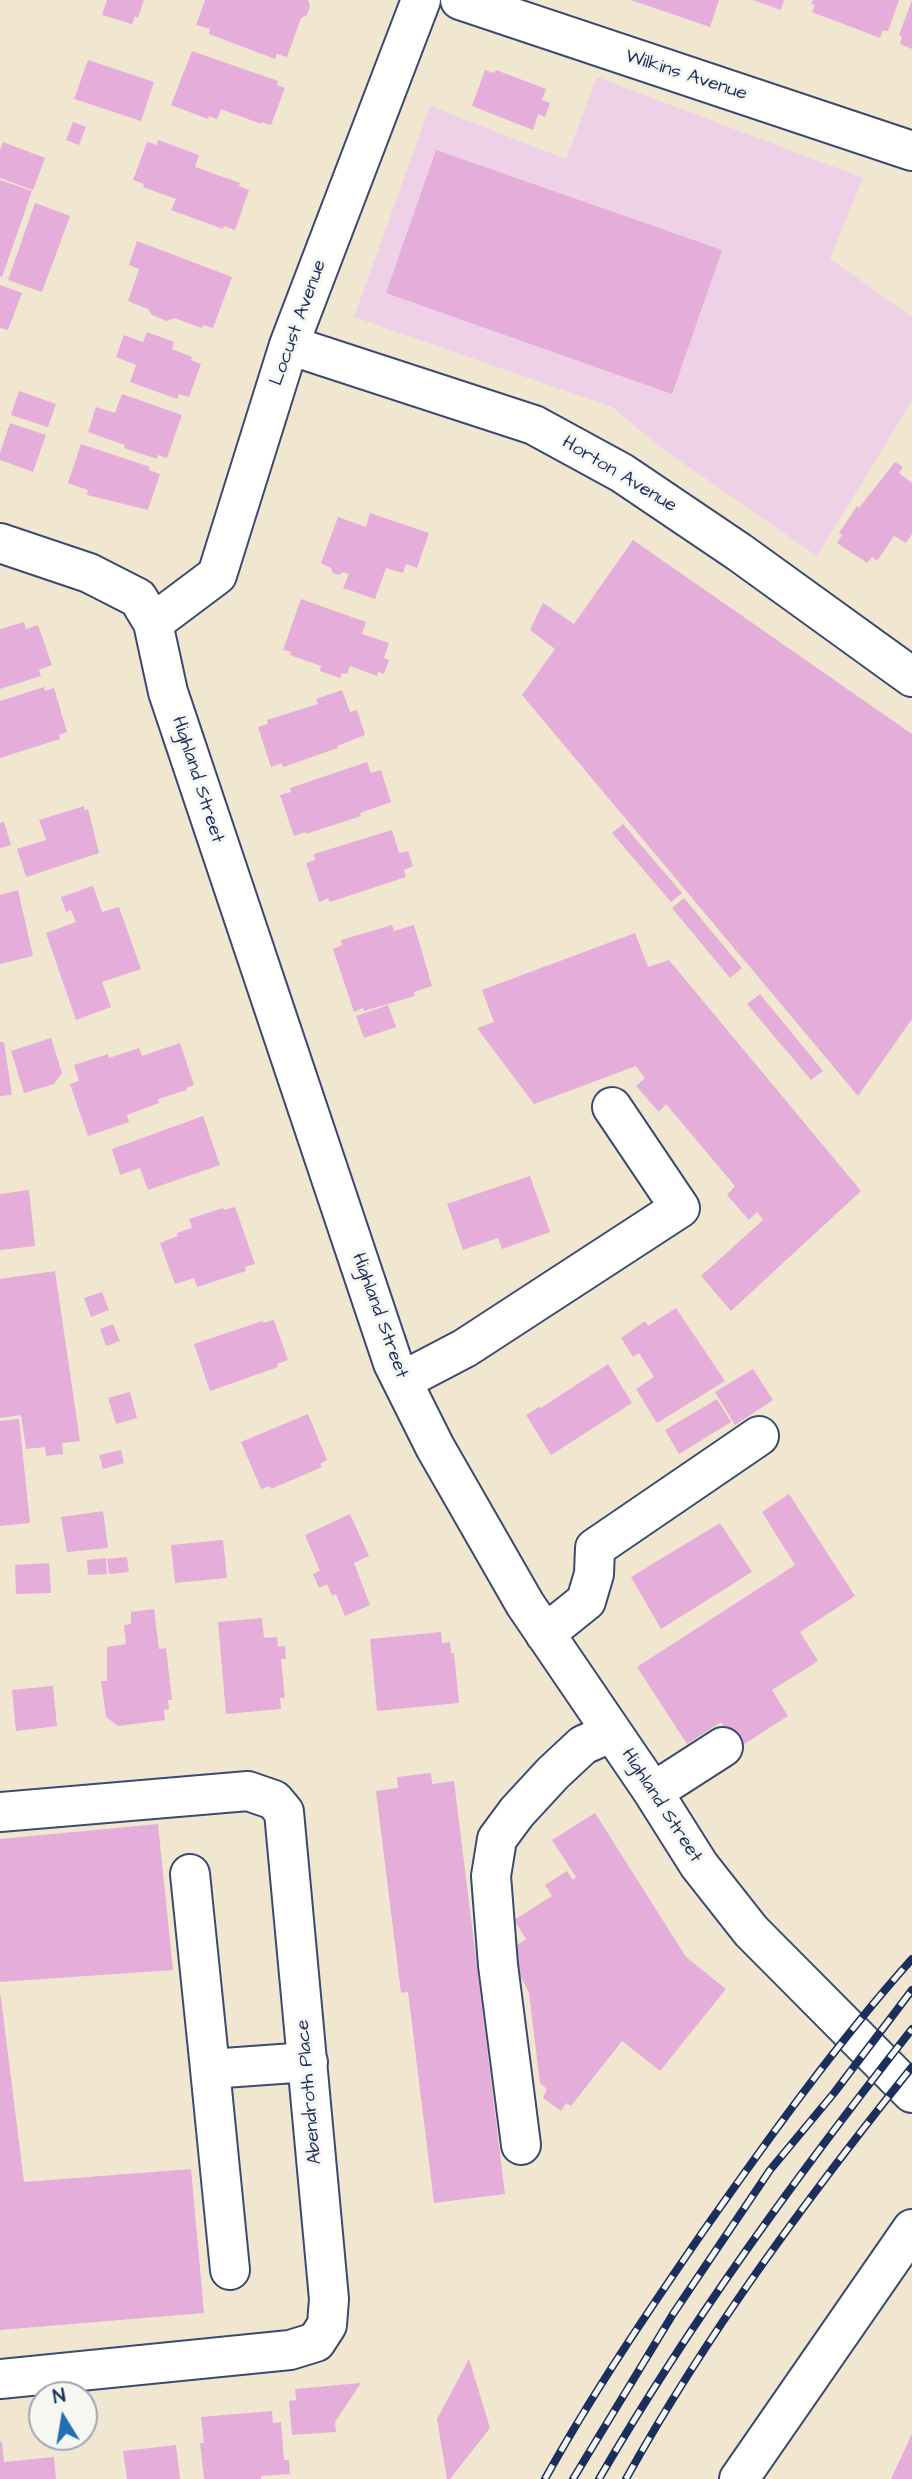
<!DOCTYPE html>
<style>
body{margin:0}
#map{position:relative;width:912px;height:2479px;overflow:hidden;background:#f1e7d1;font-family:"Architects Daughter",sans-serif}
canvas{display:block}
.north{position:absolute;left:28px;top:2381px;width:70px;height:70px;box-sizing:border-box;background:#f6f6f2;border:2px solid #9ea6b7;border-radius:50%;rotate:349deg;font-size:19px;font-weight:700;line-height:28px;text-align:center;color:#1b2f5e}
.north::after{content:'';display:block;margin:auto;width:24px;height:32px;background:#1f6fb2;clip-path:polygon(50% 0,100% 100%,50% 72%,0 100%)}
</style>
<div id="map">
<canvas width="912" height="2479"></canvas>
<div class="north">N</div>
</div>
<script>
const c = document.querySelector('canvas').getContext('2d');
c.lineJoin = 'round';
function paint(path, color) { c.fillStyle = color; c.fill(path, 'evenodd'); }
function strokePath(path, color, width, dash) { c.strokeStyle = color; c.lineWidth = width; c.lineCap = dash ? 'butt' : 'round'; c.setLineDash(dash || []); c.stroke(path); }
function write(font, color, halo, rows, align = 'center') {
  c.font = font + ' "Architects Daughter",sans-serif'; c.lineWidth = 6; c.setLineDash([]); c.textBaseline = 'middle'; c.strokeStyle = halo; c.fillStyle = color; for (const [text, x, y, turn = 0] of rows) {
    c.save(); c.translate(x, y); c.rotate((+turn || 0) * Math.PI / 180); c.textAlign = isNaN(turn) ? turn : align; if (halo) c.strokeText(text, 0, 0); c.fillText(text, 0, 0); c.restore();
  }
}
const built = new Path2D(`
 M597 77 863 178 830 259 912 317V401L817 556 660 447 612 407 354 317 430 106 566 159Z`);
const building = new Path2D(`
 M107 0H144L138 18 135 16 132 24 102 15Z
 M205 0H308L310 5 307 15 301 18 287 57 277 54 275 59 209 34 210 29 196 25Z
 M631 0H719L710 27Z
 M753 0H784L781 10Z
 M813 0H899L888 31 883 30 880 38 812 12 815 5 811 4Z
 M912 0V49L900 44 902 36 899 35Z
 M192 51 278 81 277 85 285 88 271 125 262 122 261 124 221 109 217 119 209 116 208 119 171 105Z
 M88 60 154 82 141 121 74 99Z
 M485 70 494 73 496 70 546 89 542 100 550 103 545 117 538 114 533 130 472 106Z
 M73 122 86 127 79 145 66 140Z
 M158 140 199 155 195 167 240 183 239 186 249 190 235 230 224 226 223 229 171 210 176 199 143 187 144 184 133 180 147 142 157 145Z
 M3 142 45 158 33 190 0 178V150Z
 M436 150 722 250 672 394 386 293Z
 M0 180 32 191 2 277 0 276Z
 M35 203 70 216 42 292 8 280Z
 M137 241 232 277 213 328 203 325 202 328 174 318 167 321 152 315 148 309 128 301 139 269 129 265Z
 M0 285 22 293 8 330 0 328Z
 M147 332 174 342 172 349 192 357 191 360 201 364 189 397 179 394 177 399 130 382 136 365 116 357 124 335 143 342Z
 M19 391 56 404 48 427 11 415Z
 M122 394 182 415 167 458 158 455 157 459 124 448 125 445 88 432 96 407 115 413Z
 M10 423 46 435 33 472 0 460V453Z
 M81 444 150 467 149 470 160 474 148 510 87 495 88 490 68 483Z
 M895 462 903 467 899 473 912 483V534L906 543 894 536 877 561 872 557 867 563 837 543 842 535 839 533 857 506 859 508Z
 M370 513 429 533 417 568 406 564 403 573 386 568 375 599 343 588 349 574 343 572 339 575 333 573 331 568 321 563 338 517 366 527Z
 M633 540 912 734V1019L858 1096 522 695 555 649 530 630 543 603 574 624Z
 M301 599 366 622 362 634 389 643 384 658 389 660 384 674 378 672 377 676 350 666 347 674 342 673 340 678 320 671 321 666 290 655 291 652 283 650Z
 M24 622 26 629 38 625 52 665 39 670 41 676 0 689V629Z
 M44 687 45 691 54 688 67 732 59 735 60 739 0 758V701Z
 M342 690 350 712 357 710 365 735 337 746 338 748 283 767 282 763 271 767 258 727 268 724 267 720 318 704 316 699Z
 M367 762 371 773 381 770 391 802 360 813 361 816 306 834 305 832 294 836 280 795 291 792 290 788Z
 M84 806 85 811 88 809 99 853 26 877 17 849 46 840 39 820Z
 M4 822 11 845 0 848V823Z
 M623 824 682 893 671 902 612 833Z
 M392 830 399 853 408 851 413 866 404 870 406 877 330 902 328 898 319 902 306 863 315 860 314 854Z
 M93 886 102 912 119 907 141 969 102 982 111 1007 76 1020 46 933 76 922 71 910 66 912 61 897Z
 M18 890 33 956 0 964V895Z
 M684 898 742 968 730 978 672 908Z
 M392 925 394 931 414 925 432 986 414 992 415 996 364 1011 363 1008 354 1012 333 949 342 945 341 940Z
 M635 933 648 967 669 960 861 1191 731 1311 701 1276 763 1220 757 1212 749 1220 727 1195 735 1186 666 1104 659 1112 636 1086 645 1078 636 1066 534 1104 477 1028 494 1022 482 990Z
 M760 994 823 1071 811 1080 747 1004Z
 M388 1005 396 1027 364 1038 356 1016Z
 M51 1038 62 1073 54 1084 24 1093 11 1051Z
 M0 1042H4L12 1095 0 1096Z
 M180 1043 194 1085 186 1088 187 1090 158 1099 159 1103 127 1115 129 1122 88 1136 70 1084 79 1081 74 1065 108 1054 109 1058 139 1048 142 1056Z
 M203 1116 220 1165 148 1190 140 1168 120 1175 112 1149Z
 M530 1176 550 1232 502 1249 498 1238 463 1250 447 1204Z
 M29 1190 35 1246 0 1250V1194Z
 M235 1207 255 1264 245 1267 246 1271 197 1287 194 1278 175 1284 160 1243 178 1236 177 1233 192 1228 189 1219 223 1208 224 1210Z
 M55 1271 80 1441 62 1443 63 1454 46 1456 45 1447 26 1449 21 1415 0 1418V1279Z
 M102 1292 109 1310 91 1317 84 1298Z
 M676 1308 725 1381 657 1423 636 1389 654 1377 639 1353 633 1357 621 1338 645 1321 648 1326Z
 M274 1320 288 1360 277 1364 278 1367 210 1391 194 1344 262 1321 263 1323Z
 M113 1324 120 1341 106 1346 100 1329Z
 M608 1364 632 1403 551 1455 526 1415 539 1407 541 1408Z
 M753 1369 773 1400 735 1425 715 1392Z
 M130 1392 137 1418 116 1424 108 1398Z
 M717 1399 731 1422 679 1454 665 1430Z
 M308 1414 327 1460 320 1464 322 1467 271 1489 270 1486 261 1489 241 1442Z
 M19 1419 30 1523 0 1526V1421Z
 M121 1450 124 1463 103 1469 99 1455Z
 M789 1494 855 1596 800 1632 818 1661 772 1690 788 1716 738 1748 721 1722 687 1744 637 1667 795 1565 762 1512Z
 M103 1511 108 1548 67 1552 61 1517Z
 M350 1514 369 1556 354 1563 370 1605 345 1616 336 1594 332 1596 327 1584 319 1588 313 1574 320 1571 305 1535Z
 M720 1523 752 1572 661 1629 631 1577Z
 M223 1540 227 1578 175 1583 171 1545Z
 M127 1557 129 1572 109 1574 107 1559Z
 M106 1558 107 1574 88 1575 87 1560Z
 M49 1563 51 1593 16 1594 15 1565Z
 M154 1609 159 1649 166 1648 172 1700H168L169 1709 164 1710 165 1720 118 1726 106 1717 101 1681H107V1647L126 1644 124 1625 131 1624V1612Z
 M262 1618 264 1638 277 1637 278 1647 285 1646 286 1659H281L285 1698H280L281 1709 226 1714 218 1622Z
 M441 1632 442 1643 450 1642 451 1653H454L459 1703 377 1711 370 1639Z
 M53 1686 57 1726 16 1731 12 1690Z
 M431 1773 432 1784 454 1781 505 2194 434 2203 408 1992 401 1993 376 1791 398 1788 397 1777Z
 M595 1813 686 1957 726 1989 660 2071 622 2041 571 2106 566 2103 561 2111 543 2098 547 2089 540 2083 529 1993 508 1951 526 1939 514 1920 552 1896 545 1885 567 1871 573 1880 576 1877 552 1840Z
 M158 1824 173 1970 0 1982V1839Z
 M0 1991 24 2182 191 2169 204 2313 0 2330Z
 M469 2359 490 2428 450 2479H447L437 2419Z
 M361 2383 335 2422 336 2432 292 2435 289 2401 296 2400 295 2389Z
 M272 2411 273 2423 281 2422 284 2460H289L290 2474 261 2476V2479H204L200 2443H204L201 2417Z
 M912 2434V2479H891L904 2451Z
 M0 2442H2L4 2462 54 2457 56 2479H0Z
 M176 2445 180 2479H127L123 2451Z`);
const minor = new Path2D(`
 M460 0 912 151
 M289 345 534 425 622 473 739 552 912 677
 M0 543 89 573 138 598 153 623 168 692 393 1363 435 1447 525 1604 653 1792 699 1865 751 1931 912 2093
 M153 623 217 575 289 345 421 0
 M402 1381 465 1348 680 1208 612 1107
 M545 1634 586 1601 594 1574 595 1548 759 1436
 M653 1792 723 1747
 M0 1812 248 1791 274 1800 284 1812 329 2299 327 2325 316 2342 290 2350 0 2379
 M190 1874 210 2069 308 2062
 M210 2069 230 2270
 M521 2145 498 1965 491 1876 497 1839 517 1812 553 1773 583 1745 612 1732
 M739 2479 912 2229`);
const rail = new Path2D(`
 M545 2479C592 2394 647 2313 702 2233 768 2139 836 2044 912 1959
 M573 2479 673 2314 770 2170 834 2093 912 1990
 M599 2479C691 2320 799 2173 912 2029
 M626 2479C707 2333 808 2197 912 2067`);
const streetNames = [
 ["Wilkins Avenue",686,76,18],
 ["Locust Avenue",299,323,-70],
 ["Horton Avenue",619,475,31],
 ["Highland Street",197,780,72],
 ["Highland Street",379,1316,70],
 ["Highland Street",661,1806,57],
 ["Abendroth Place",310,2092,-95]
];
paint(built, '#eed0e7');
paint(building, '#e4adda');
strokePath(minor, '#3b4b6f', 42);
strokePath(minor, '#fff', 38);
strokePath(rail, '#1b2f5e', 8);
strokePath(rail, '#f6f6f2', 5, [16]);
write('19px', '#1b2f5e', '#f6f6f2', streetNames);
</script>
